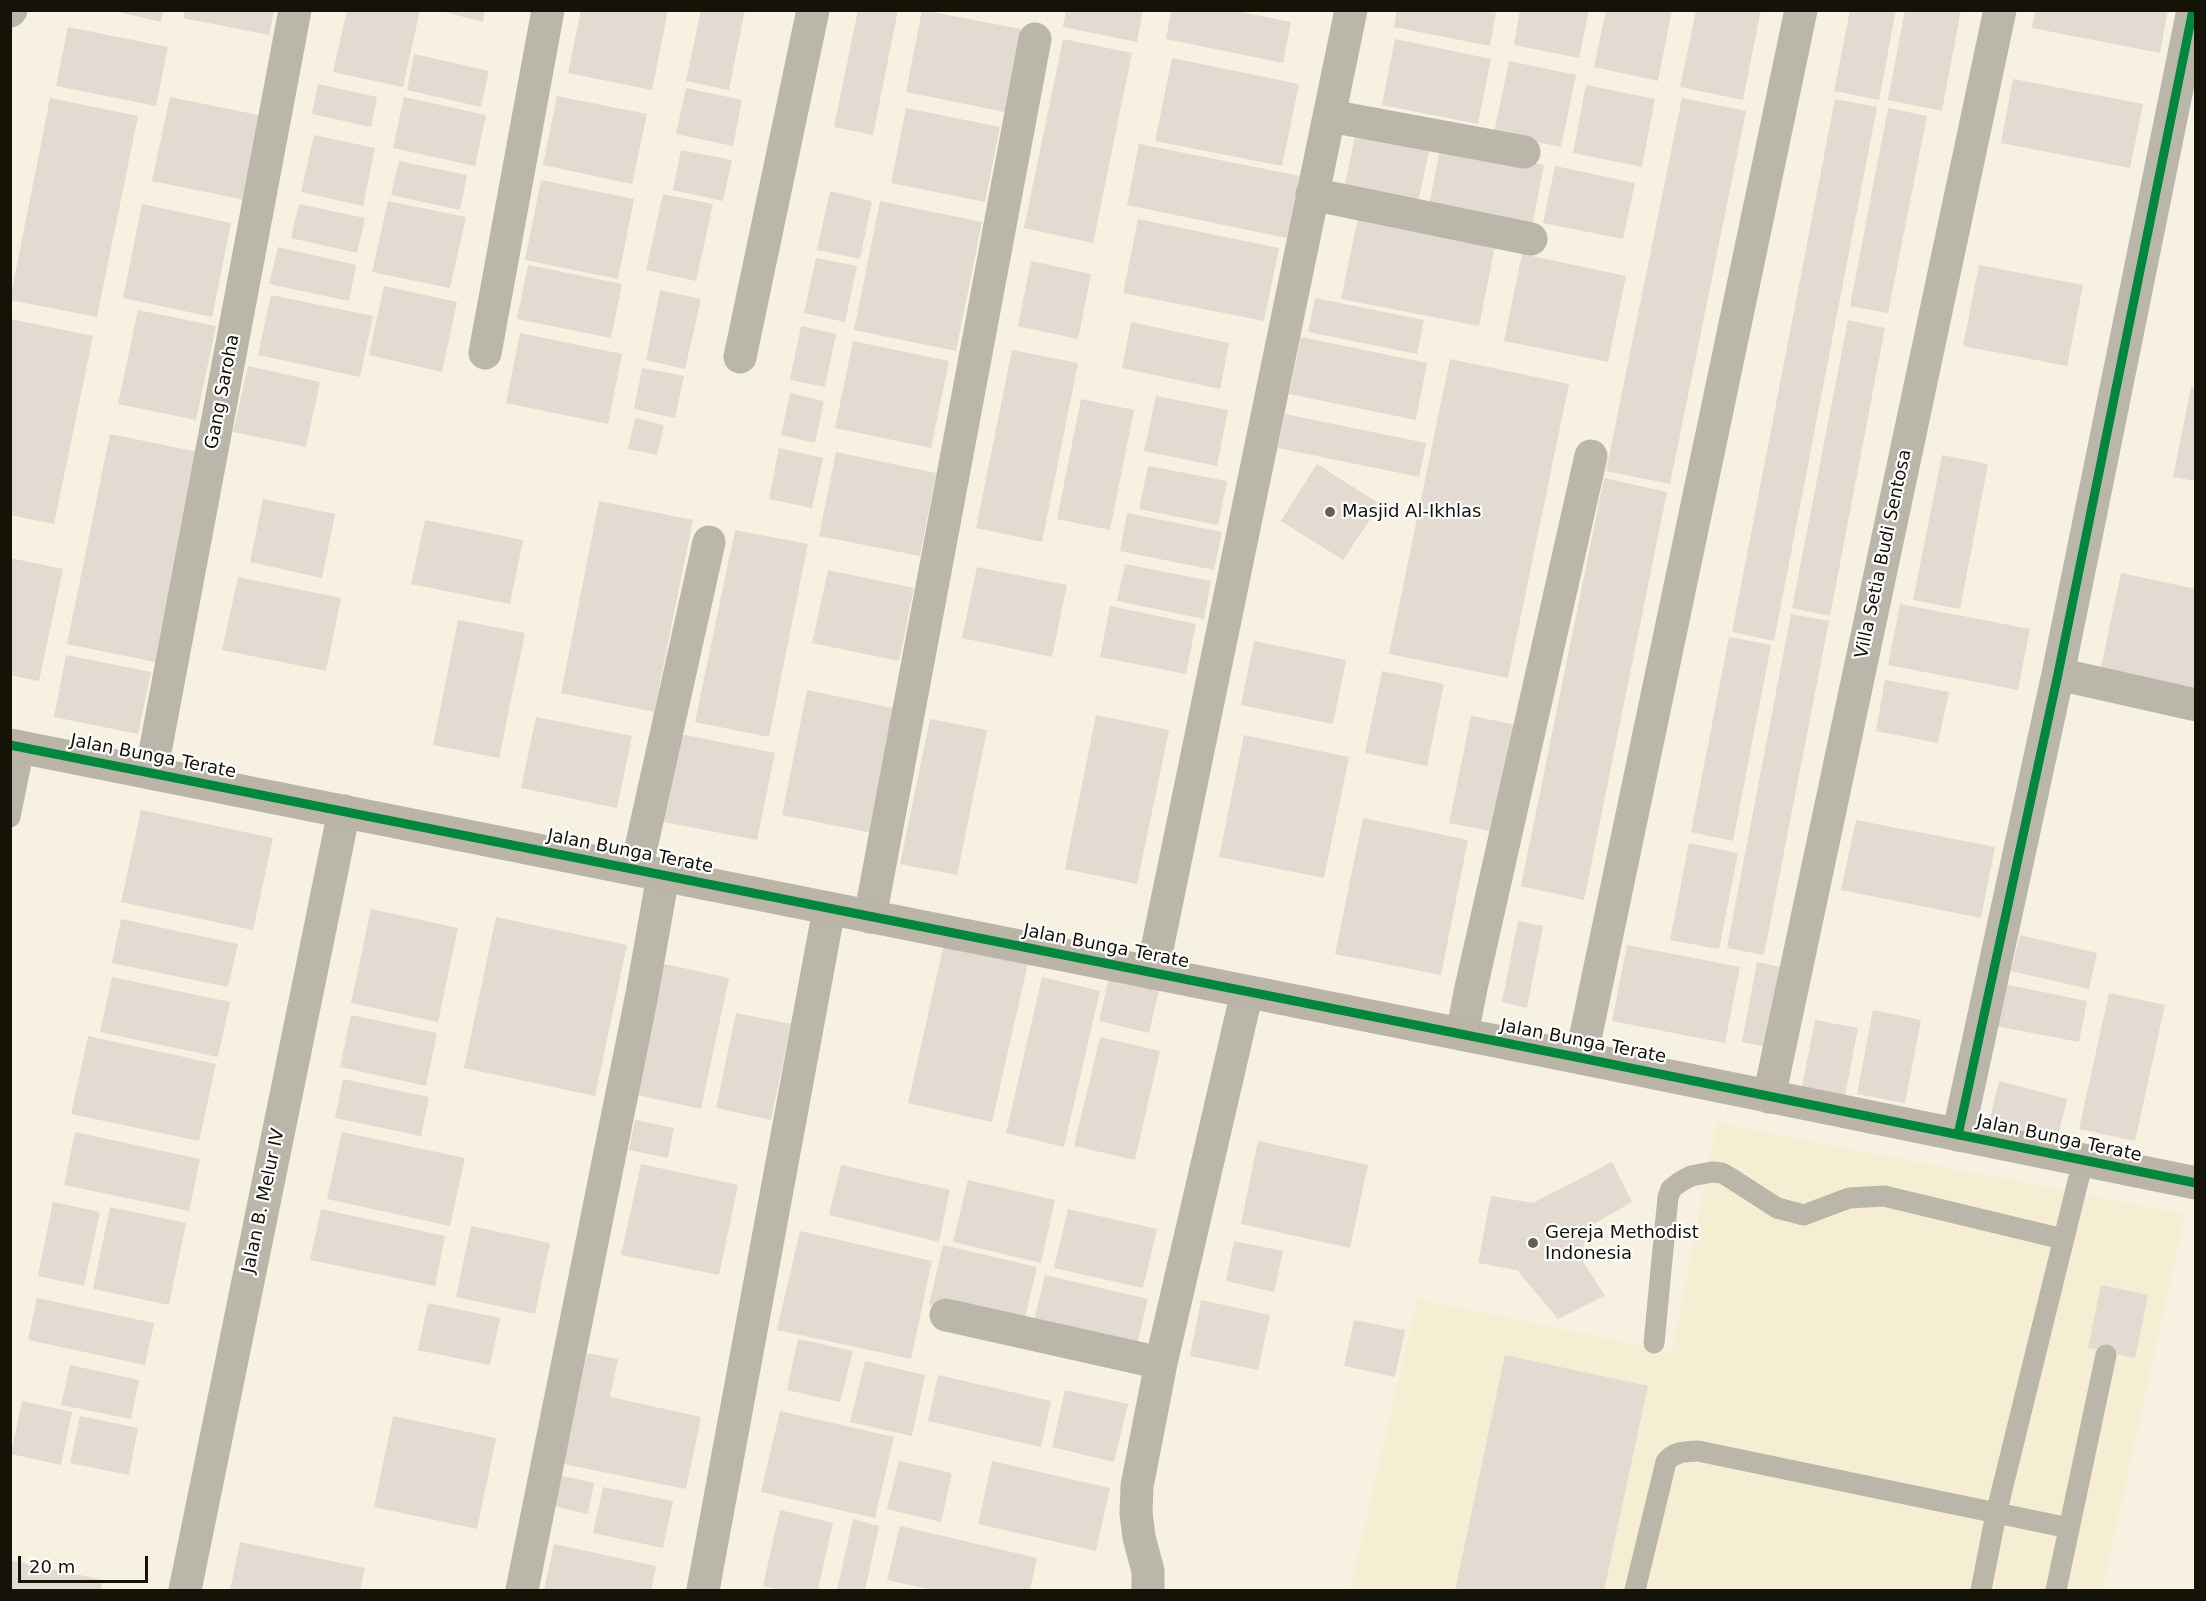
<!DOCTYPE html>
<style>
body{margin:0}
#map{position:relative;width:2206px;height:1601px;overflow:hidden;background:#f6f1e1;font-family:"DejaVu Sans",sans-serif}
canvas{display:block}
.frame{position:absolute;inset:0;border:12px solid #151208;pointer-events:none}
.scale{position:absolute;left:18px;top:1556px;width:130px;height:27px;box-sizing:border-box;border:3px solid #151208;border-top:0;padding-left:8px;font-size:18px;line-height:21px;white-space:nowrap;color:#151208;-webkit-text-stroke:4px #fff;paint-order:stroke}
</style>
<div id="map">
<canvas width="2206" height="1601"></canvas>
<div class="frame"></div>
<div class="scale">20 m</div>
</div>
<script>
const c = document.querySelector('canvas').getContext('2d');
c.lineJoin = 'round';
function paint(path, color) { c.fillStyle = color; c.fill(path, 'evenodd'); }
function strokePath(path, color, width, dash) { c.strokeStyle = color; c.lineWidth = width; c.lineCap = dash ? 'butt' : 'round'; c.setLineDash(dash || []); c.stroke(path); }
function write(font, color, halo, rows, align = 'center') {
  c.font = font + ' "DejaVu Sans",sans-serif'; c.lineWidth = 4.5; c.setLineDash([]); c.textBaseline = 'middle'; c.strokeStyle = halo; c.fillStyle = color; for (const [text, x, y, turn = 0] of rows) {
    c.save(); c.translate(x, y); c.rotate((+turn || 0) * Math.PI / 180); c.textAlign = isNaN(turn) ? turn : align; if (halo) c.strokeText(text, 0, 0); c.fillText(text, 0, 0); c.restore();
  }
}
const built = new Path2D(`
 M1717 1123 2185 1214 2102 1590H1350L1417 1299 1672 1352Z`);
const building = new Path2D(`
 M110 10H163L161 22Z
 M185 10H274L269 35 183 18Z
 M347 10H420L403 87 333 72Z
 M437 10H485L483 22Z
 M581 10H668L652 90 568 73Z
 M701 10H745L729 90 686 81Z
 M858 10H898L873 135 834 127Z
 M922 10 1021 29 1005 112 906 92Z
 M1066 10H1143L1137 42 1063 27Z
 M1171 10H1231L1291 22 1283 63 1166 39Z
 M1397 10H1484L1496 13 1490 46 1394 27Z
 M1520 10H1589L1579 58 1514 45Z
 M1606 10H1672L1658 81 1594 67Z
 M1696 10H1761L1743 100 1680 87Z
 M1850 10H1896L1879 100 1834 91Z
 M1905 10H1961L1942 111 1888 100Z
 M2035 10H2168L2160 53 2032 28Z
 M68 27 168 47 156 106 56 86Z
 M1063 39 1132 53 1093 243 1024 228Z
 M1395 39 1491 59 1478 124 1382 105Z
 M414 54 489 71 481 107 407 90Z
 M1172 58 1299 84 1282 166 1155 141Z
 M1509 61 1576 75 1561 147 1494 133Z
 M2013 79 2143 104 2130 168 2001 143Z
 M318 84 377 97 371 127 312 114Z
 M1586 85 1655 99 1642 167 1573 153Z
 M686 88 742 100 733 146 676 134Z
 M557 96 647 114 632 184 543 165Z
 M170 97 268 117 250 201 152 181Z
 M404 97 486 115 475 166 393 148Z
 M50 98 138 116 97 317 10 300Z
 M1682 98 1746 111 1670 484 1606 471Z
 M1835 99 1877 107 1774 641 1732 632Z
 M906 108 1000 127 985 202 891 183Z
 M1888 108 1927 116 1888 313 1850 306Z
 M314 135 375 148 363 206 301 192Z
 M1355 136 1429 151 1418 203 1344 189Z
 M1139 144 1300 176 1287 238 1127 205Z
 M1441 144 1544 165 1531 231 1428 210Z
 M681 150 732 160 723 201 673 190Z
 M399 161 467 175 460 210 391 195Z
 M1555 166 1635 183 1623 239 1543 223Z
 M541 180 634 199 618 279 525 260Z
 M830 191 872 201 860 259 817 250Z
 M663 194 713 204 696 281 646 270Z
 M388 201 466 217 450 288 372 272Z
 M880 201 982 222 956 351 854 330Z
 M142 204 231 223 212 317 123 298Z
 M299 204 365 218 357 253 291 238Z
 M1360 208 1497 236 1479 326 1341 299Z
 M1138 219 1279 248 1264 321 1123 293Z
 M278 247 356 265 349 301 269 284Z
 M1522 254 1626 276 1608 362 1504 341Z
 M816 258 857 266 845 322 804 313Z
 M1031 261 1091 274 1078 339 1018 326Z
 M528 265 622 284 611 338 517 319Z
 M1979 265 2083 285 2067 366 1963 346Z
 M384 286 457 302 442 372 369 355Z
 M660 290 701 299 685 369 646 360Z
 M271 295 373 316 360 377 258 355Z
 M1315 298 1424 320 1417 354 1308 332Z
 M138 310 216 326 196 420 118 404Z
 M10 319 93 336 54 524 10 515Z
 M1848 320 1885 328 1830 616 1792 608Z
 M1131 322 1229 343 1220 389 1122 368Z
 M801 326 836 334 825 387 790 380Z
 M520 333 622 354 608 424 506 403Z
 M1301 337 1427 363 1416 420 1289 394Z
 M853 341 949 361 931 448 835 428Z
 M1012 350 1078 363 1042 542 976 528Z
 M1450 359 1569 384 1508 678 1389 654Z
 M248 366 320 382 306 447 233 432Z
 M642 368 684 376 675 418 634 409Z
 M2191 387 2196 388V481L2173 477Z
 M790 393 824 401 815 443 781 435Z
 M1156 396 1228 410 1217 466 1144 451Z
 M1081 399 1134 410 1110 530 1057 519Z
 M1285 414 1426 443 1419 477 1278 448Z
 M635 418 664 425 657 455 628 449Z
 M110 434 198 452 155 662 67 644Z
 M779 448 823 458 812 508 769 499Z
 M836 452 936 473 920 556 819 536Z
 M1942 455 1988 464 1960 609 1913 600Z
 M1317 464 1380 504 1343 560 1281 521Z
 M1148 466 1227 481 1218 525 1139 509Z
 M1604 478 1667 492 1584 900 1521 886Z
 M263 499 335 514 322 578 250 562Z
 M599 501 693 520 654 712 561 693Z
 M1127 513 1222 532 1214 570 1120 551Z
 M425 520 523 540 510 604 411 584Z
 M735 530 808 544 769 737 695 722Z
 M10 558 63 569 39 681 10 675Z
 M1125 564 1211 581 1204 619 1117 601Z
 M977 567 1067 585 1052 657 962 638Z
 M828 570 914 588 899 661 812 643Z
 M2121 573 2196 589V691L2100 672Z
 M238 577 341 598 326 671 222 650Z
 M1900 604 2030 629 2018 690 1888 665Z
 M1110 606 1196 624 1186 674 1100 657Z
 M1791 614 1829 621 1764 955 1727 948Z
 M458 620 525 633 499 758 433 745Z
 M1729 637 1771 645 1733 841 1691 832Z
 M1254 641 1346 660 1333 724 1241 705Z
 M66 655 151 672 138 734 54 717Z
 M1382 671 1444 684 1427 766 1365 753Z
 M1885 680 1949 692 1938 743 1876 731Z
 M807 690 902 710 877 834 782 815Z
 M1096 715 1169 730 1137 884 1065 869Z
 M1471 716 1523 726 1501 833 1449 823Z
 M536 717 632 736 617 808 521 788Z
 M930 719 987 730 957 875 900 864Z
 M671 732 775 753 757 840 653 820Z
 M1244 735 1349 757 1324 878 1219 857Z
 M141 810 273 838 253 930 121 902Z
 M1363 818 1468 840 1441 975 1335 954Z
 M1856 820 1995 847 1981 918 1841 890Z
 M1689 843 1738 853 1719 949 1670 940Z
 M371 909 458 928 438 1022 351 1003Z
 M496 917 627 945 595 1096 464 1068Z
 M121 919 238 944 228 987 112 963Z
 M1518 921 1543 926 1527 1008 1502 1002Z
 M946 935 1030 954 992 1122 908 1103Z
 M2020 935 2097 953 2089 989 2011 971Z
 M1627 945 1740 967 1725 1043 1612 1021Z
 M655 962 729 978 701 1109 628 1093Z
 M1757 962 1791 969 1775 1049 1742 1042Z
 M1110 973 1160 985 1149 1033 1099 1021Z
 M112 977 230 1002 218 1057 100 1032Z
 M1042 977 1100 991 1064 1147 1006 1133Z
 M2004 984 2087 1001 2079 1042 1996 1026Z
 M2109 993 2165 1005 2135 1141 2079 1129Z
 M1873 1010 1921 1020 1905 1103 1857 1094Z
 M736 1013 791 1024 771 1120 716 1108Z
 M351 1015 437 1033 426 1086 340 1067Z
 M1815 1020 1858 1028 1844 1101 1801 1092Z
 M88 1036 216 1064 199 1141 71 1114Z
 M1100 1037 1160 1051 1135 1160 1074 1146Z
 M343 1079 429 1097 421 1136 335 1118Z
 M1999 1081 2067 1099 2054 1152 1986 1135Z
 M635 1120 674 1128 668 1158 629 1150Z
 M75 1132 200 1159 189 1211 64 1185Z
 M342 1132 465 1158 450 1226 327 1199Z
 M1258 1141 1368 1165 1350 1248 1241 1224Z
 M1612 1162 1632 1202 1587 1228 1581 1258 1605 1296 1558 1319 1517 1270 1478 1263 1491 1196 1533 1203Z
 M641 1164 738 1185 719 1275 621 1255Z
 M841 1165 950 1190 939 1242 829 1215Z
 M968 1180 1055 1200 1041 1263 953 1242Z
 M53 1202 100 1212 84 1286 38 1276Z
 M110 1207 186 1223 169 1305 93 1289Z
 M321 1209 445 1236 435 1286 310 1260Z
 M1068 1209 1157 1229 1143 1288 1054 1268Z
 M471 1226 550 1243 535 1314 456 1297Z
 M800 1231 932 1261 911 1359 777 1330Z
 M1234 1241 1283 1251 1274 1292 1226 1281Z
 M943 1245 1037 1267 1023 1327 929 1305Z
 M1045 1275 1148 1299 1135 1353 1032 1329Z
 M2101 1285 2148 1295 2135 1358 2088 1348Z
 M37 1298 154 1323 145 1365 28 1340Z
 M1201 1300 1270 1315 1258 1370 1190 1356Z
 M428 1303 500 1318 490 1365 418 1350Z
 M1354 1320 1405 1330 1395 1377 1344 1366Z
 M798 1339 853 1351 840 1402 787 1390Z
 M587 1353 618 1359 610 1397 701 1417 686 1489 564 1464Z
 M1505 1355 1648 1386 1604 1590H1455Z
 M865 1361 925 1375 912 1436 850 1422Z
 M70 1365 139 1380 131 1419 61 1405Z
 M938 1375 1051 1401 1041 1447 928 1421Z
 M1065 1390 1128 1404 1114 1462 1052 1447Z
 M22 1401 72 1412 61 1465 11 1454Z
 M780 1411 894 1437 875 1518 761 1492Z
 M80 1416 138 1428 129 1475 70 1463Z
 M393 1416 496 1438 477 1529 374 1507Z
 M899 1461 952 1473 941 1522 887 1509Z
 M992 1461 1110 1488 1096 1551 978 1524Z
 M555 1474 594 1483 588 1514 548 1505Z
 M603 1487 673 1501 663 1548 593 1533Z
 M780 1510 833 1523 818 1590H782L763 1586Z
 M853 1519 879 1526 865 1590H837Z
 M900 1526 1037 1558 1030 1590H934L887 1580Z
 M240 1542 365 1568 360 1590H230Z
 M554 1544 656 1566 651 1590H544Z
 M10 1560 103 1580 101 1590H10Z`);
const lane = new Path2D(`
 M10 817 24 748
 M1654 1343 1668 1197 1671 1189 1680 1182 1691 1176 1712 1172 1722 1173 1729 1177 1777 1208 1804 1215 1849 1198 1884 1196 2063 1239
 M1635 1590 1666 1462C1674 1451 1686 1452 1698 1451L2069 1528
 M1981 1590 1996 1514 2083 1161
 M2056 1590 2106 1355`);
const street = new Path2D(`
 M10 11 11 10
 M1330 116 1524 152
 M1312 194 1531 239
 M485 353 548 10
 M740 357 813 10
 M2058 674 2196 705
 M151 773 295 10
 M636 870 709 542
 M870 917 1035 39
 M1152 973 1351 10
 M1462 1034 1471 988 1591 456
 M1581 1058 1801 10
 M1769 1097 2000 10
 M1958 1135 2058 674 2193 10
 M946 1315 1161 1363
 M185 1590 344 811
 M522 1590 642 994 663 876
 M703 1590 829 909
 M1148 1590V1571L1139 1537 1136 1513 1137 1486 1161 1363 1247 992`);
const secondary = new Path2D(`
 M10 745 1581 1058 2196 1183`);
const cycleway = new Path2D(`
 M10 745 1581 1058 2196 1183
 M1958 1135 2058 674 2193 10`);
const markers = [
 [1330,512,6,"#646054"],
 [1533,1243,6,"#646054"]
];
const streetNames = [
 ["Gang Saroha",223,392,-79],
 ["Villa Setia Budi Sentosa",1884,554,-78],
 ["Jalan Bunga Terate",153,757,11],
 ["Jalan Bunga Terate",630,852,11],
 ["Jalan Bunga Terate",1106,947,11],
 ["Jalan Bunga Terate",1583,1042,11],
 ["Jalan Bunga Terate",2059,1139,12],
 ["Jalan B. Melur IV",264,1201,-78]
];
const poiNames = [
 ["Masjid Al-Ikhlas",1342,512],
 ["Gereja Methodist",1545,1233],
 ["Indonesia",1545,1254]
];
paint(built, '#f5eed3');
paint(building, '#e3dbd1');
strokePath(lane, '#bbb6aa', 21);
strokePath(street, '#bbb6aa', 33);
strokePath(secondary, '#bab5a6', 33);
strokePath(cycleway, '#00873e', 9);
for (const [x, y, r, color] of markers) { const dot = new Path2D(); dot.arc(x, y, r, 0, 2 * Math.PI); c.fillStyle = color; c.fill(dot); strokePath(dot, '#fff', 2); }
write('18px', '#151208', '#fff', streetNames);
write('18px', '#151208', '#fff', poiNames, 'left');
</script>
